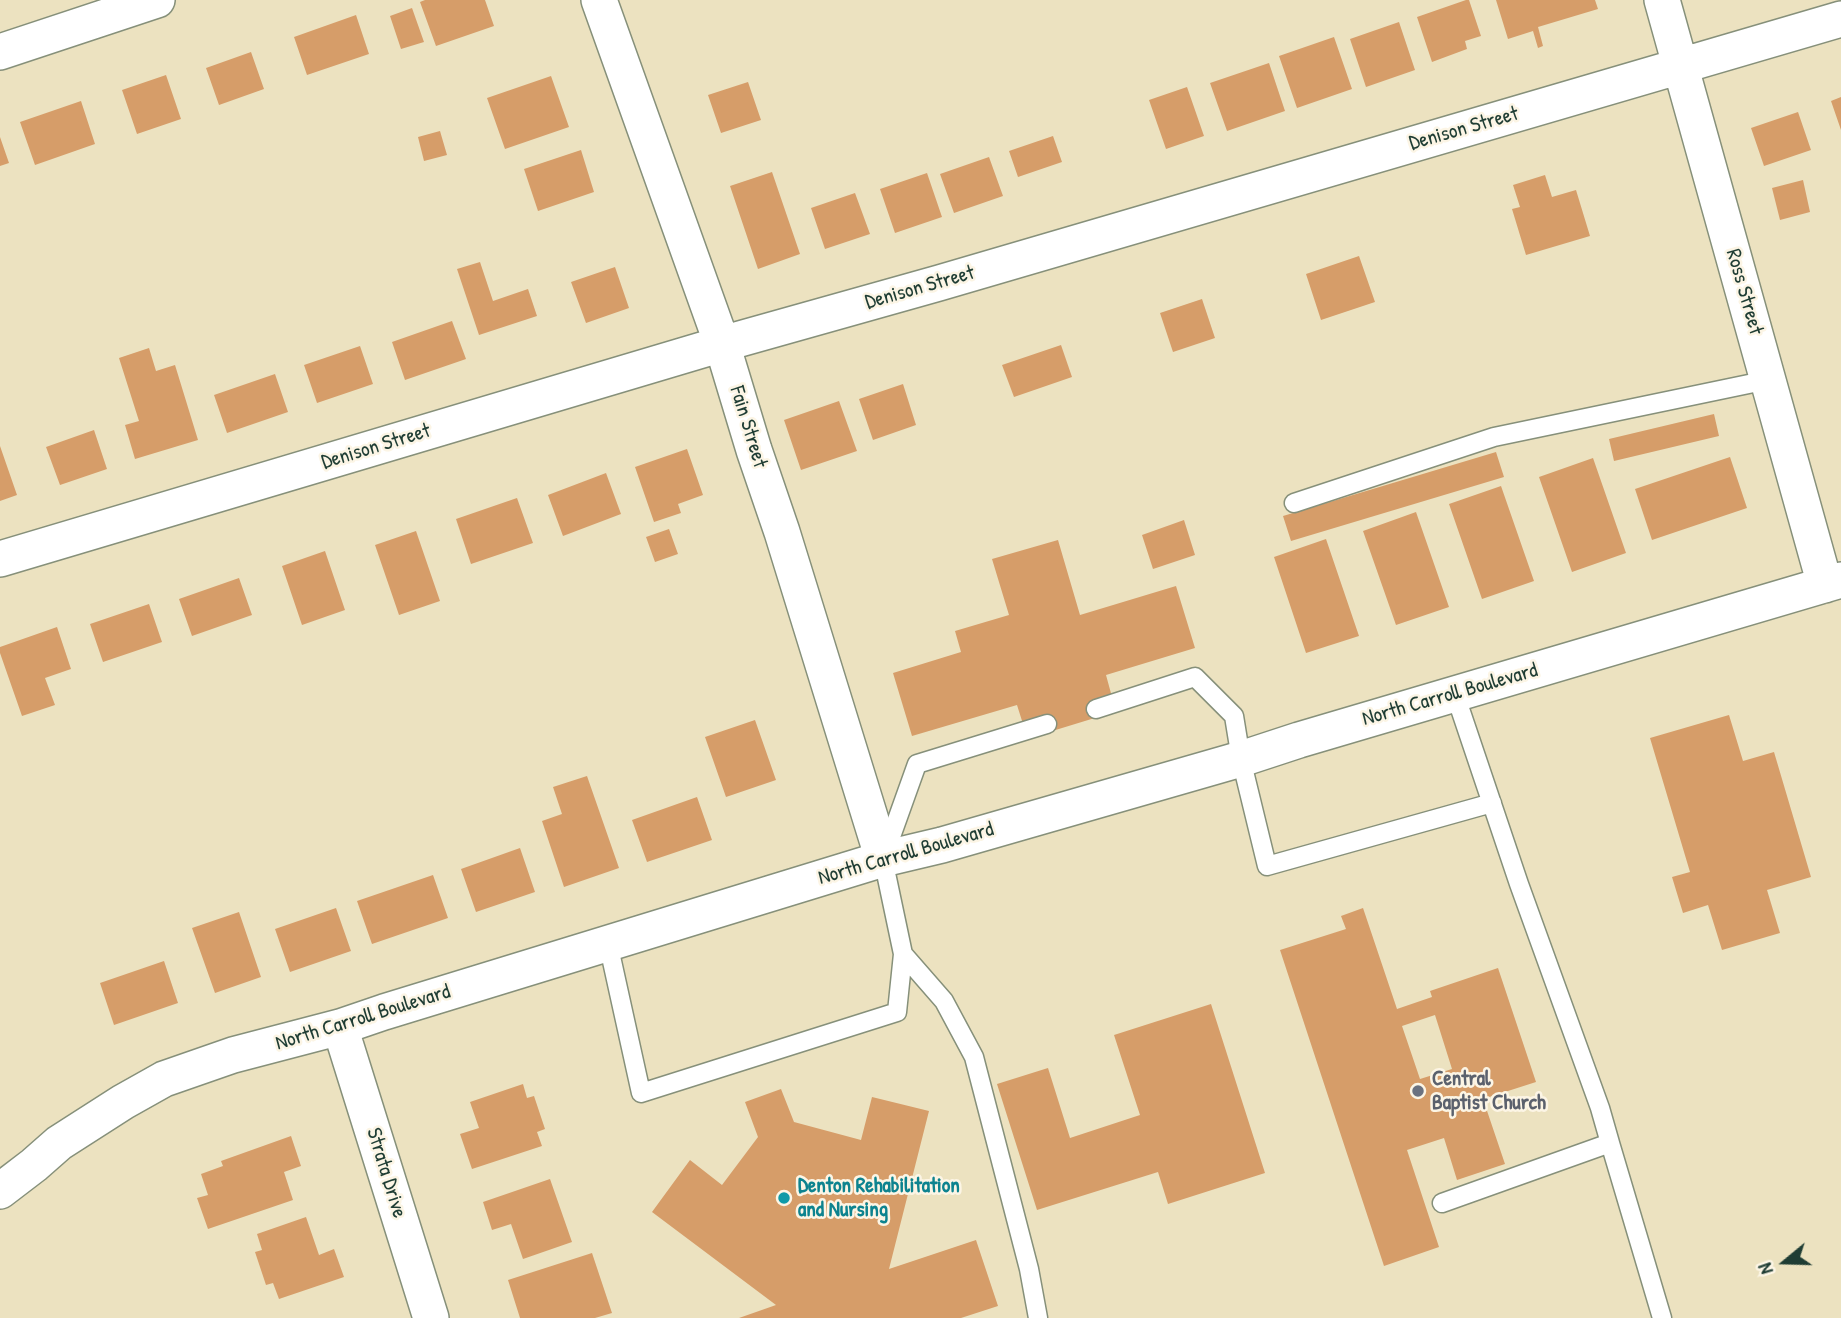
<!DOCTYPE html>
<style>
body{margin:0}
#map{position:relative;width:1841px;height:1318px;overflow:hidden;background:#ece2c0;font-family:"Patrick Hand",sans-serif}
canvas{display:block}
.north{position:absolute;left:1750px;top:1227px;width:70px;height:70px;-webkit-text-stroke:5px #fcf5e5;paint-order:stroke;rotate:251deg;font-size:19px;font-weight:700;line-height:28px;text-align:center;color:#1f3d34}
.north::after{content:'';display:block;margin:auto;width:24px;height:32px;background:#1f3d34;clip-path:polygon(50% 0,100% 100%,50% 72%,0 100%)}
</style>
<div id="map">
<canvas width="1841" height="1318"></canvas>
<div class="north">N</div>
</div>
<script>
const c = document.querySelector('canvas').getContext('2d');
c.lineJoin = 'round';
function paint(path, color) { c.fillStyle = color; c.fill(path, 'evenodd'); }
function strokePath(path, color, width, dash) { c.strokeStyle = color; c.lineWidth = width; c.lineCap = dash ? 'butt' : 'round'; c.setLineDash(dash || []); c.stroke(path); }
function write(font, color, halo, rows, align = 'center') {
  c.font = font + ' "Patrick Hand",sans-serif'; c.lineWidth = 5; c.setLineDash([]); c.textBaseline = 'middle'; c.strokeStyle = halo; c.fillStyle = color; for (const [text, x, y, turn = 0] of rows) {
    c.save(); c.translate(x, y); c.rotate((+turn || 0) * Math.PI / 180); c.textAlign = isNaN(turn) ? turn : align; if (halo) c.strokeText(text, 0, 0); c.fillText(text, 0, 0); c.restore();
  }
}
const building = new Path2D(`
 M425 0H485L494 26 436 46 420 2Z
 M1466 0H1469L1481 36 1465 41 1467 49 1432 62 1417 17Z
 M1496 0H1595L1598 9 1538 27 1543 46 1538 48 1533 31 1508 39Z
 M412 8 424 42 401 49 390 16Z
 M356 15 369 54 307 75 294 37Z
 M1399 22 1415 70 1366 87 1350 39Z
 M1334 37 1352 89 1297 108 1279 56Z
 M251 52 264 89 219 105 206 68Z
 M1269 63 1285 111 1227 131 1210 83Z
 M166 75 181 119 137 134 122 90Z
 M551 76 569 127 505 149 487 98Z
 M748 82 761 120 721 133 708 95Z
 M1187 87 1204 136 1166 149 1149 100Z
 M1841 97V130L1831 101Z
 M81 101 95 144 35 165 20 122Z
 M1798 112 1811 150 1764 166 1751 128Z
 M440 131 447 155 424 161 418 137Z
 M1053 136 1062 162 1018 177 1009 151Z
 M0 137 9 163 0 166Z
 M581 150 594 192 538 211 524 169Z
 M989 157 1003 196 954 213 940 174Z
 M772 172 800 254 758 269 730 186Z
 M927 173 942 217 895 233 880 189Z
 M1545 175 1552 197 1576 190 1590 236 1526 255 1512 209 1520 207 1513 185Z
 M1803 180 1810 212 1780 220 1772 188Z
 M855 193 870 234 825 249 811 208Z
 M1359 256 1375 302 1321 320 1306 274Z
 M480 262 493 301 528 289 537 316 479 335 457 269Z
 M615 267 629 308 586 323 571 282Z
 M1202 299 1215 338 1173 352 1160 313Z
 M452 321 466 359 405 380 392 342Z
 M1061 345 1072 377 1014 397 1002 365Z
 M360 346 373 384 317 403 304 365Z
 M149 348 156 371 175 365 198 440 135 459 125 425 139 421 119 358Z
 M275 374 288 412 227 433 214 395Z
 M903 384 916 425 873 440 859 399Z
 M839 401 857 451 801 470 784 420Z
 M1714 414 1719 436 1614 461 1609 439Z
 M94 430 107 469 60 485 46 447Z
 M0 446 17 495 0 501Z
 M687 449 703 495 678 504 681 513 654 522 635 467Z
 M1496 452 1504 477 1291 541 1283 516Z
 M1730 457 1747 508 1652 540 1635 489Z
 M1593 458 1626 553 1572 572 1539 477Z
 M606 473 621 514 563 536 548 495Z
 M1501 486 1534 581 1482 599 1449 504Z
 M517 498 533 543 471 564 456 519Z
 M1416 512 1449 607 1396 625 1363 531Z
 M1184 520 1195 555 1153 569 1142 535Z
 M669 529 678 554 655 562 646 537Z
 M416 531 440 601 399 615 375 545Z
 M1326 539 1359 636 1306 653 1274 557Z
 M1058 540 1080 615 1176 586 1195 648 1106 675 1112 697 1098 717 1049 732 1023 724 1017 705 912 736 893 673 961 652 955 631 1009 615 992 559Z
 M325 551 345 610 302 625 282 566Z
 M239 578 252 615 192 636 179 599Z
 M149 604 162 642 103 662 90 624Z
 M57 627 71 669 45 678 55 705 22 716 0 653V647Z
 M1729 715 1743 761 1774 752 1811 877 1767 890 1780 933 1722 950 1708 905 1683 913 1672 877 1690 872 1650 738Z
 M755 720 776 780 726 797 705 737Z
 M587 776 619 868 564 887 542 821 562 814 553 787Z
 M697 797 712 840 647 862 632 820Z
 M520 848 535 892 476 912 461 869Z
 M433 875 448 918 372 944 357 901Z
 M336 908 351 951 290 972 275 929Z
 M1363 908 1397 1009 1432 997 1430 991 1498 968 1536 1082 1483 1099 1505 1164 1457 1180 1444 1138 1407 1150 1439 1247 1384 1266 1280 950 1346 929 1341 916ZM1435 1015 1452 1069 1420 1079 1402 1026Z
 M239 912 261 977 215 993 192 928Z
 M164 961 178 1003 114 1025 100 983Z
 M1211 1004 1265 1173 1168 1204 1158 1172 1037 1210 997 1084 1048 1068 1070 1138 1140 1115 1114 1035Z
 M523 1084 527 1098 534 1096 545 1129 537 1132 542 1146 472 1169 460 1134 479 1128 470 1102Z
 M781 1089 794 1122 861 1140 872 1097 929 1111 889 1269 976 1240 998 1306 961 1318H739L776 1305 652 1212 690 1160 722 1185 758 1137 745 1102Z
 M291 1136 301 1166 284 1172 293 1200 208 1229 197 1198 208 1195 201 1174 223 1166 221 1161Z
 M550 1179 572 1242 523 1259 511 1224 492 1230 483 1202Z
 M306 1217 319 1255 334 1249 344 1277 279 1299 273 1283 266 1285 255 1252 262 1250 257 1234Z
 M592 1253 612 1313 595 1318H520L508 1280Z`);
const service = new Path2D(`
 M1294 503 1494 437 1768 380
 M1096 709 1195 677 1234 716 1241 759 1267 866 1492 803
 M608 943 641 1093 897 1012 903 954 883 859 917 764 1047 724
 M903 954 944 1001 974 1057 1029 1269 1038 1318
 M1610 1143 1662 1318
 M1442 1203 1610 1143 1600 1108 1519 884 1455 694`);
const minor = new Path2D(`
 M599 0 722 344 754 450 782 532 883 859
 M1662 0 1825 585
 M0 52 157 0
 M0 559 722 344 939 283 1841 19
 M340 1027 431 1318
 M0 1191 34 1165 59 1143 123 1102 164 1079 233 1055 340 1027 384 1012 883 859 942 845 1241 759 1299 740 1841 580`);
const markers = [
 [1418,1091,7,"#6b7280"],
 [784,1198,7,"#0f9aa8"]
];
const streetNames = [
 ["Denison Street",1464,129,-16],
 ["Denison Street",920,288,-16],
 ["Ross Street",1744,292,74],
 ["Fain Street",748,427,73],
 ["Denison Street",376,447,-17],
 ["North Carroll Boulevard",1450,695,-16],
 ["North Carroll Boulevard",906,854,-16],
 ["North Carroll Boulevard",363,1018,-17],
 ["Strata Drive",386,1173,73]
];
const worshipNames = [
 ["Central",1432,1079],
 ["Baptist Church",1432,1103]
];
const cultureNames = [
 ["Denton Rehabilitation",798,1186],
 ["and Nursing",798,1210]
];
paint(building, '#d69d69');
strokePath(service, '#86907a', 21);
strokePath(minor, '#86907a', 38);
strokePath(service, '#fff', 18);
strokePath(minor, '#fff', 35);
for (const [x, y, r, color] of markers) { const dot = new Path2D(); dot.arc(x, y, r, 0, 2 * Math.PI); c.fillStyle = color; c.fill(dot); strokePath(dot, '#fcf5e5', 2.5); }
write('21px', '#1f3d34', '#fcf5e5', streetNames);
write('bold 21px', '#5b616d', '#fcf5e5', worshipNames, 'left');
write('bold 21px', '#0d838f', '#fcf5e5', cultureNames, 'left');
</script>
